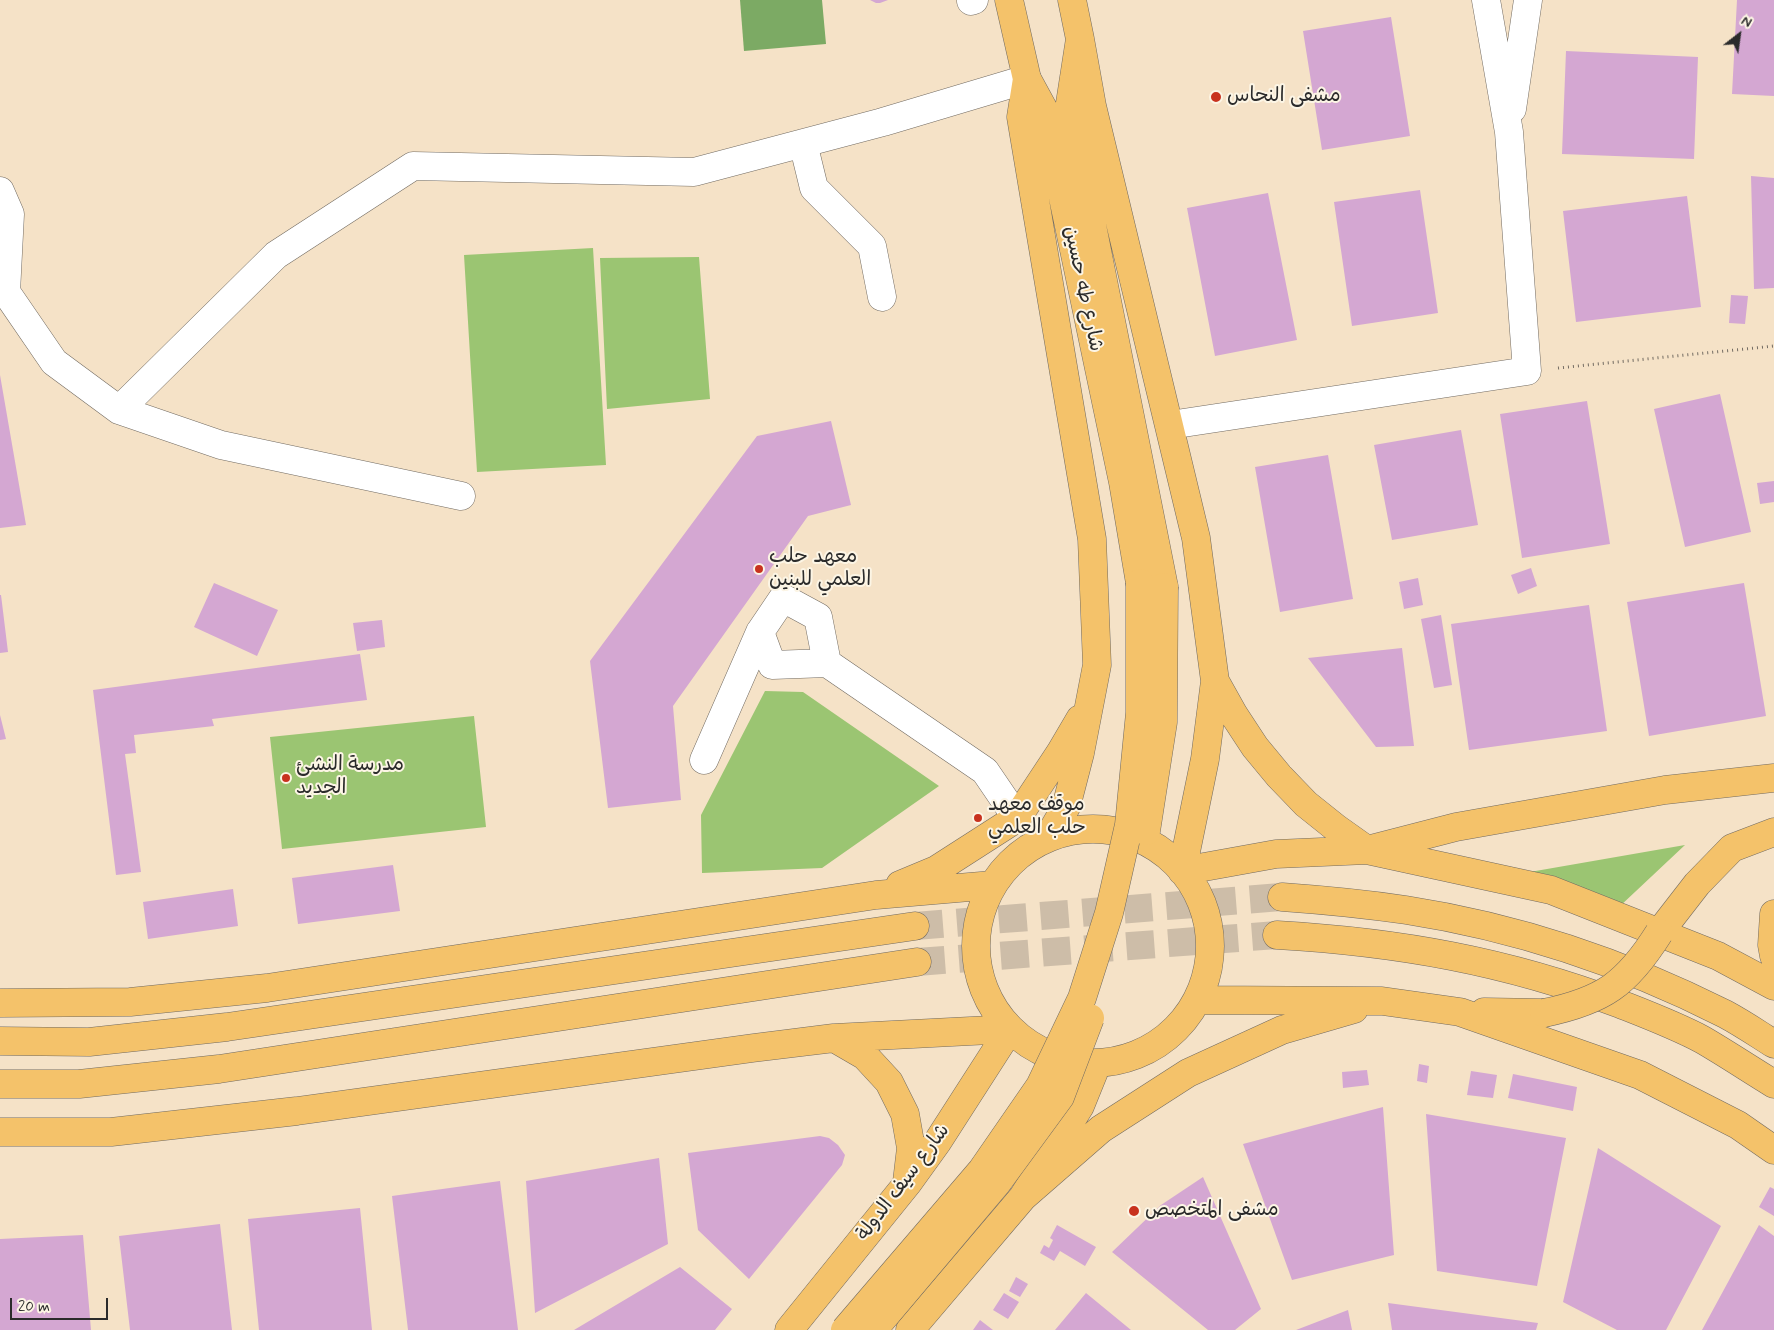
<!DOCTYPE html>
<meta charset="utf-8">
<style>
body{margin:0}
#map{position:relative;width:1774px;height:1330px;overflow:hidden;background:#f5e2c7;font-family:Mynerve,sans-serif}
canvas{display:block}
.north{position:absolute;left:1714px;top:10px;width:50px;height:50px;-webkit-text-stroke:4px #fcf5e5;paint-order:stroke;rotate:30deg;font-size:14px;font-weight:700;line-height:20px;text-align:center;color:#2b2b2b}
.north::after{content:'';display:block;margin:auto;width:18px;height:22px;background:#2b2b2b;clip-path:polygon(50% 0,100% 100%,50% 72%,0 100%)}
.scale{position:absolute;left:10px;top:1298px;width:98px;height:22px;box-sizing:border-box;border:2px solid #2b2b2b;border-top:0;padding-left:6px;font-size:15px;line-height:18px;white-space:nowrap;color:#2b2b2b;-webkit-text-stroke:4px #fcf5e5;paint-order:stroke}
</style>
<div id="map">
<canvas width="1774" height="1330"></canvas>
<div class="north">N</div>
<div class="scale">20 m</div>
</div>
<script>
const c = document.querySelector('canvas').getContext('2d');
c.lineJoin = 'round';
function paint(path, color) { c.fillStyle = color; c.fill(path, 'evenodd'); }
function strokePath(path, color, width, dash) { c.strokeStyle = color; c.lineWidth = width; c.lineCap = dash ? 'butt' : 'round'; c.setLineDash(dash || []); c.stroke(path); }
function write(font, color, halo, rows, align = 'center') {
  c.font = font + ' Mynerve,"Playpen Sans Arabic",sans-serif'; c.lineWidth = 4; c.setLineDash([]); c.textBaseline = 'middle'; c.strokeStyle = halo; c.fillStyle = color; for (const [text, x, y, turn = 0] of rows) {
    c.save(); c.translate(x, y); c.rotate((+turn || 0) * Math.PI / 180); c.textAlign = isNaN(turn) ? turn : align; if (halo) c.strokeText(text, 0, 0); c.fillText(text, 0, 0); c.restore();
  }
}
const green = new Path2D(`
 M593 248 606 465 477 472 464 255Z
 M699 257 710 399 607 409 600 258Z
 M765 691 803 692 939 786 822 868 702 873 701 815Z
 M474 716 486 827 282 849 270 737Z
 M1685 845 1619 907 1524 873Z`);
const forest = new Path2D(`
 M740 0H822L826 44 744 51Z`);
const building = new Path2D(`
 M870 0H888L880 3H876Z
 M1737 0H1774V96L1732 94Z
 M1391 17 1410 136 1322 150 1303 31Z
 M1566 51 1698 57 1694 159 1562 154Z
 M1751 176 1774 178V288L1754 289Z
 M1420 190 1438 313 1352 326 1334 202Z
 M1268 193 1297 340 1215 356 1187 208Z
 M1687 196 1701 307 1576 322 1563 211Z
 M1731 295 1748 296 1745 324 1729 323Z
 M0 375 26 525 0 528Z
 M1720 394 1751 532 1685 547 1654 409Z
 M1587 401 1610 544 1522 558 1500 414Z
 M831 421 851 505 808 516 673 706 681 800 608 808 590 661 757 436Z
 M1461 430 1478 525 1392 540 1374 445Z
 M1328 455 1353 599 1280 612 1255 467Z
 M1774 481V502L1760 504 1757 483Z
 M1531 568 1537 586 1518 594 1511 575Z
 M1418 578 1423 605 1404 609 1399 582Z
 M214 583 278 610 257 656 194 627Z
 M1744 583 1766 716 1649 736 1627 602Z
 M0 595H1L8 652 0 653Z
 M1589 605 1607 731 1469 750 1451 624Z
 M1441 615 1452 685 1434 688 1421 619Z
 M382 620 385 647 357 651 353 623Z
 M1402 648 1414 746 1376 747 1308 658Z
 M360 654 367 700 212 719 214 726 134 735 136 753 125 754 141 872 116 875 93 690Z
 M0 715 6 739 0 740Z
 M393 865 400 911 298 924 292 878Z
 M233 889 238 926 148 939 143 902Z
 M1419 1064 1429 1066 1427 1083 1417 1081Z
 M1367 1070 1369 1085 1343 1088 1342 1072Z
 M1471 1071 1497 1075 1493 1098 1467 1095Z
 M1513 1074 1577 1087 1573 1111 1508 1098Z
 M1383 1107 1394 1255 1292 1280 1243 1144Z
 M1426 1114 1566 1138 1537 1286 1437 1271Z
 M820 1136 829 1138 838 1145 845 1155 842 1165 749 1279 698 1230 688 1153Z
 M1598 1148 1721 1226 1666 1330H1617L1563 1302Z
 M659 1158 668 1244 535 1313 526 1181Z
 M1203 1177 1261 1309 1235 1330H1208L1112 1252 1161 1205Z
 M500 1181 518 1330H408L392 1196Z
 M1770 1187 1774 1189V1216L1759 1207Z
 M360 1208 372 1330H259L248 1219Z
 M220 1224 232 1330H130L119 1236Z
 M1057 1225 1096 1247 1085 1266 1060 1251 1054 1261 1040 1253 1044 1245 1049 1248 1053 1240 1050 1238Z
 M1759 1225 1774 1236V1330H1702Z
 M83 1235 91 1330H0V1239Z
 M680 1267 732 1309 715 1330H574Z
 M1016 1277 1028 1284 1020 1297 1009 1291Z
 M1004 1293 1019 1302 1008 1319 993 1310Z
 M1086 1293 1131 1330H1055Z
 M1388 1303 1538 1323 1536 1330H1392Z
 M1348 1310 1352 1330H1296Z
 M980 1320 993 1330H973Z`);
const majorTunnel = new Path2D(`
 M915 926 1282 897
 M917 962 1277 935`);
const path = new Path2D(`
 M1558 368 1774 346`);
const minor = new Path2D(`
 M971 1 974 0
 M1512 109 1528 0
 M803 143 814 188 872 246 882 297
 M0 191 10 214 6 292 54 362 119 410 221 445 461 496
 M119 410 276 255 413 166 694 172 883 122 1027 79
 M1170 425 1527 371 1509 132 1486 0
 M760 632 772 665 827 663 985 771 1017 818
 M704 760 760 632 783 598 818 617 827 663`);
const major = new Path2D(`
 M1009 0 1027 79 1045 112 1123 482 1140 583
 M1072 0 1080 39 1069 110 1164 587
 M1080 39 1092 106 1196 538 1215 681 1205 759 1182 871
 M1027 79 1021 117 1092 539 1097 665 1080 753 1066 807 1048 838
 M1215 681 1234 715 1255 747 1279 776 1306 804 1336 828 1367 850 1551 890 1718 956 1774 986
 M976 946a117 117 0 1 1 234 0a117 117 0 1 1-234 0Z
 M1182 871 1276 854 1367 850 1456 827 1665 790 1774 778
 M900 885 936 870 1017 818 1060 753 1080 719
 M1282 897C1324 900 1365 904 1406 910 1516 927 1626 964 1725 1014 1742 1023 1758 1034 1774 1044
 M1774 914 1772 945 1774 956
 M1659 933 1697 884 1732 848 1774 832
 M1277 935C1398 942 1506 961 1620 1004 1648 1015 1677 1026 1703 1040 1727 1054 1751 1070 1774 1084
 M1198 1000 1382 1001 1460 1012 1640 1075 1738 1125 1774 1150
 M0 1003 130 1002 267 988 876 895 993 885
 M1484 1012 1544 1013
 M834 1038 865 1056 889 1082 905 1114 911 1148 907 1182
 M0 1041 89 1042 227 1027 915 926
 M0 1084H79L219 1069 917 962
 M0 1132H111L297 1111 753 1048 834 1038 1010 1029
 M1023 1197 1101 1129 1188 1073 1282 1030 1354 1009
 M789 1330 907 1184 938 1141 1010 1029
 M910 1330 1023 1197 1080 1106 1097 1064`);
const majorBridge = new Path2D(`
 M1146 831 1163 722 1164 587
 M1544 1013C1603 1001 1627 984 1659 933
 M845 1330 982 1170 1040 1086 1082 998 1109 913 1129 825 1140 713V583
 M873 1330 997 1183 1060 1097 1090 1018`);
const markers = [
 [1216,97,6,"#c8321e"],
 [759,569,5,"#c8321e"],
 [286,778,5,"#c8321e"],
 [978,818,5,"#c8321e"],
 [1134,1211,6,"#c8321e"]
];
const poiNames = [
 ["مشفى النحاس",1227,97],
 ["معهد حلب",769,558],
 ["العلمي للبنين",769,581],
 ["مدرسة النشئ",296,766],
 ["الجديد",296,789],
 ["موقف معهد",988,806],
 ["حلب العلمي",988,829],
 ["مشفى المتخصص",1145,1211]
];
const streetNames = [
 ["شارع طه حسين",1082,289,78],
 ["شارع سيف الدولة",904,1183,-53]
];
paint(green, '#9bc572');
paint(forest, '#7caa64');
paint(building, '#d4a7d2');
strokePath(majorTunnel, '#cdbda8', 28, [28, 14]);
strokePath(minor, '#726b62', 29);
strokePath(major, '#726b62', 29);
strokePath(path, '#726b62', 3, [1, 4]);
strokePath(minor, '#fff', 28);
strokePath(major, '#f4c26a', 28);
strokePath(majorBridge, '#726b62', 29, []);
strokePath(majorBridge, '#f4c26a', 28);
for (const [x, y, r, color] of markers) { const dot = new Path2D(); dot.arc(x, y, r, 0, 2 * Math.PI); c.fillStyle = color; c.fill(dot); strokePath(dot, '#fcf5e5', 2); }
write('20px', '#2b2b2b', '#fcf5e5', poiNames, 'left');
write('20px', '#2b2b2b', '#fcf5e5', streetNames);
</script>
